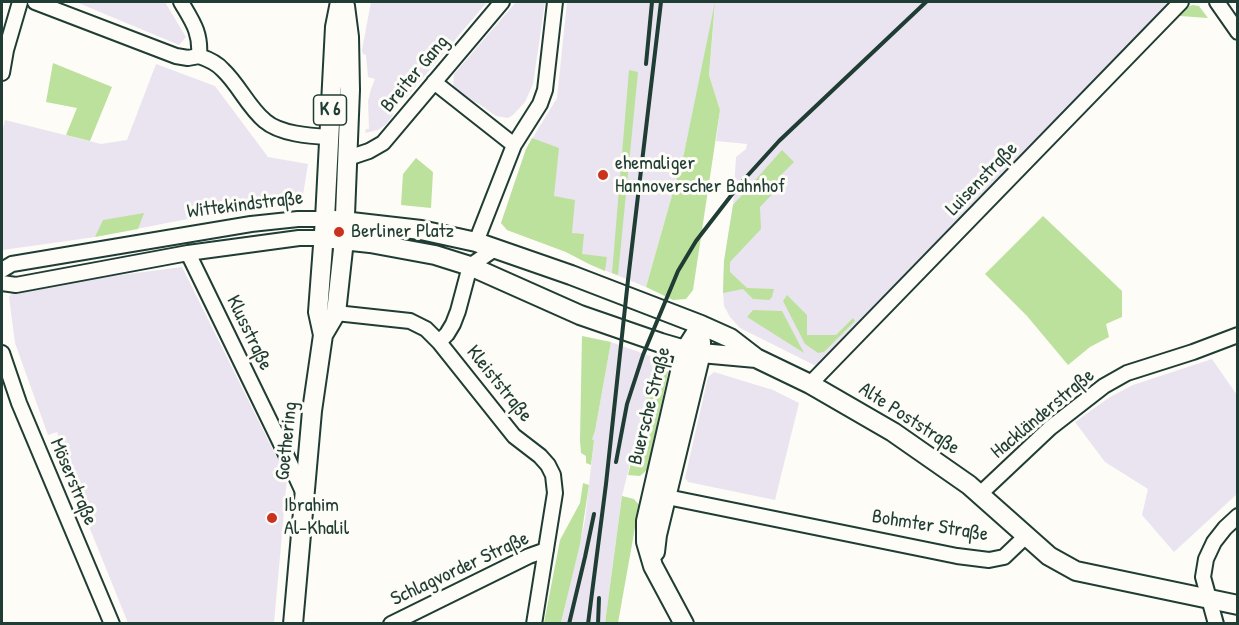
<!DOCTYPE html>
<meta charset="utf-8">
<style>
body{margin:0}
#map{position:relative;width:1239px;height:625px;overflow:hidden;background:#fdfcf7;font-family:"Patrick Hand",sans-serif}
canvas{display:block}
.frame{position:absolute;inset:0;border:3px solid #1f3d34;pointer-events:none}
</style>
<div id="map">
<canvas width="1239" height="625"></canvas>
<div class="frame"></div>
</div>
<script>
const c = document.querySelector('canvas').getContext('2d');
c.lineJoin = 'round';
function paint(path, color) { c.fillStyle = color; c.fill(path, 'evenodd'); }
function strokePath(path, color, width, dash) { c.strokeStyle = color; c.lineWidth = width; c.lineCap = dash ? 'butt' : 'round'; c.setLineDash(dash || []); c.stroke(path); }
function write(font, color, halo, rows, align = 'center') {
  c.font = font + ' "Patrick Hand",sans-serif'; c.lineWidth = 6; c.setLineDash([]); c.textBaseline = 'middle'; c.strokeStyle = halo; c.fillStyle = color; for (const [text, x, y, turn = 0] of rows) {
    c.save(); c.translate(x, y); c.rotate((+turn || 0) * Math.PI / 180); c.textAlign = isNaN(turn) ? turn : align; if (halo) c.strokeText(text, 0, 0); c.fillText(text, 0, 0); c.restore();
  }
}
const built = new Path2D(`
 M76 2H165L186 37 179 45Z
 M371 2H487L406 98 399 97 392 117 385 125 378 130 365 133 366 129H369L368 101 371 89 375 79 368 77 366 55 363 54 362 50Z
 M516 2H545L533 84 525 102 513 115 508 118 496 116 479 104 473 102 453 87 454 74Z
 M567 2H1182L824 370 740 328 730 317 724 306 723 293 724 261 733 205 736 157 746 149 747 144 716 141 720 110 709 75 715 5 684 153 646 287 589 264 566 252 507 230 501 223 526 149 557 98Z
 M156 64 215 86 268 157 308 164 301 207 278 204 198 217 95 237 3 250 2 132 5 120 101 144 127 140Z
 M182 267 287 478 274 623H128L86 519 80 492 57 432 48 435 15 343 9 297 12 293 113 276Z
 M611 342 656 358 622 496 605 623 561 624 585 520 594 441 591 440 595 431Z
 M1212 359 1237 395V494L1174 552 1142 515 1148 489 1105 462 1075 422 1110 397 1133 385Z
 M714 372 773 390 799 403 775 500 688 482 685 478 708 377Z`);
const green = new Path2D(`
 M715 2 709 75 720 110 693 290 686 299 673 300 646 287 684 153Z
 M1193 5 1199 6 1208 18 1180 16 1177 13 1185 7Z
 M53 63 112 87 90 141 66 135 77 108 46 102Z
 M629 70 638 72 618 275 612 273Z
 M532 138 559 148 554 196 575 200 572 233 584 234 582 254 607 257 605 271 589 264 566 252 507 230 501 223 526 149Z
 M782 150 794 162 781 175 786 180 760 207 761 229 730 262V272L747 288 774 289 772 297 769 300 753 299 743 289 723 293 724 261 733 205Z
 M416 158 433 172 431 208 401 205 403 174Z
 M144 213 138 229 95 237 103 220Z
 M1043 216 1122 291V317L1106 324 1109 337 1090 347 1068 365 1027 316 985 274Z
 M787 295 807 315V335H836L853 318 855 321 824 352 818 353 805 344 783 301Z
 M753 310 782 311 804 353 747 317Z
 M582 336 611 342 595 431 592 439 594 441 591 465 586 463V456L581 453 580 440Z
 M656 358 665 365 668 373 647 470 640 476 628 475Z
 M583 483 589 485 580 544 561 623H544L560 540 580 503Z
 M622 496 634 499 639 505 618 623H605Z`);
const minor = new Path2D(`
 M35 2 176 56 188 58 199 56
 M181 2C192 21 201 32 199 56 208 59 217 63 223 70 239 85 248 107 265 121 280 134 310 136 329 137
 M1217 2 1238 32
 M2 73 6 50 20 2
 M434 82 514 145
 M348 158 369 151 383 143 502 2
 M476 242 514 145 540 104 545 90 555 2
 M188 253 282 446 304 494
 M2 270 12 264 251 224 298 219H325
 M2 283 16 285 188 253 299 238H324
 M336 313 410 321 426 329 439 342 514 436 540 456 548 465 553 475 555 493 534 624
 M439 342 447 334 453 324 458 311 470 266 496 248
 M2 353 19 403 112 624
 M810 384 1181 2
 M980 494 1050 428 1104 386 1127 373 1193 352 1238 335
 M667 497 957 556 989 560 1004 557 1026 536
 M391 624 529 556 546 550
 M1216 624 1203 577 1206 559 1214 542 1225 528 1238 516`);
const major = new Path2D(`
 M325 219 421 230 476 242 571 275 701 325 730 338 756 358 810 384 893 432 969 485 1049 556 1076 571 1238 605
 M324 238 370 243 435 255 470 266 580 315 661 343 685 350 701 353 756 358
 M323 335 336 313 344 240 350 90 349 37 345 6
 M655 552 657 535 701 353V342
 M293 624 312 411 323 335 318 312 325 219 335 27 340 2
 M684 624 653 566 646 542V521L685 350 701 325`);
const rail = new Path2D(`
 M646 64 652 2
 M616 462 627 404 643 355 678 271 696 241 740 184 779 141 926 2
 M569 624 585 557 594 514
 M588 624 606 484 628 280 661 2
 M598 624 599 598`);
const markers = [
 [603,175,6,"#c8321e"],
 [339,232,6,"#c8321e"],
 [272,518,6,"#c8321e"]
];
const shields = [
 [330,110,33]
];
const shieldNames = [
 ["K 6",330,110]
];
const streetNames = [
 ["Breiter Gang",415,74,-50],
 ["Luisenstraße",982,179,-46],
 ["Wittekindstraße",245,205,-7],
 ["Klusstraße",249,333,64],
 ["Kleiststraße",499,384,51],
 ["Buersche Straße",650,406,-76],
 ["Hackländerstraße",1043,414,-40],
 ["Alte Poststraße",909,419,33],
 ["Goethering",287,441,-84],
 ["Möserstraße",73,482,67],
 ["Bohmter Straße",930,526,9],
 ["Schlagvorder Straße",460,569,-25]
];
const poiNames = [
 ["ehemaliger",615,164],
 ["Hannoverscher Bahnhof",615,187],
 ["Berliner Platz",351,232],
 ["Ibrahim",284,506],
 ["Al-Khalil",284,529]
];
paint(built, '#eae4f0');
paint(green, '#bce19c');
strokePath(minor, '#1f3d34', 18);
strokePath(major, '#1f3d34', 22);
strokePath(minor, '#fdfcf7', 14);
strokePath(major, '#fdfcf7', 18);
strokePath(rail, '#1f3d34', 4);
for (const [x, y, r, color] of markers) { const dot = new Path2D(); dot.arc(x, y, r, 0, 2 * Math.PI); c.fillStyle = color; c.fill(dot); strokePath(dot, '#fdfcf7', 2); }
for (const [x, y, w] of shields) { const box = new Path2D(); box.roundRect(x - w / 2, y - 15, w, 30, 4.5); c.fillStyle = '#fdfcf7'; c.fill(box); strokePath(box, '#1f3d34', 1.5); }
write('bold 18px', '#1f3d34', null, shieldNames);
write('20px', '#1f3d34', '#fdfcf7', streetNames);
write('20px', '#1f3d34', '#fdfcf7', poiNames, 'left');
</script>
